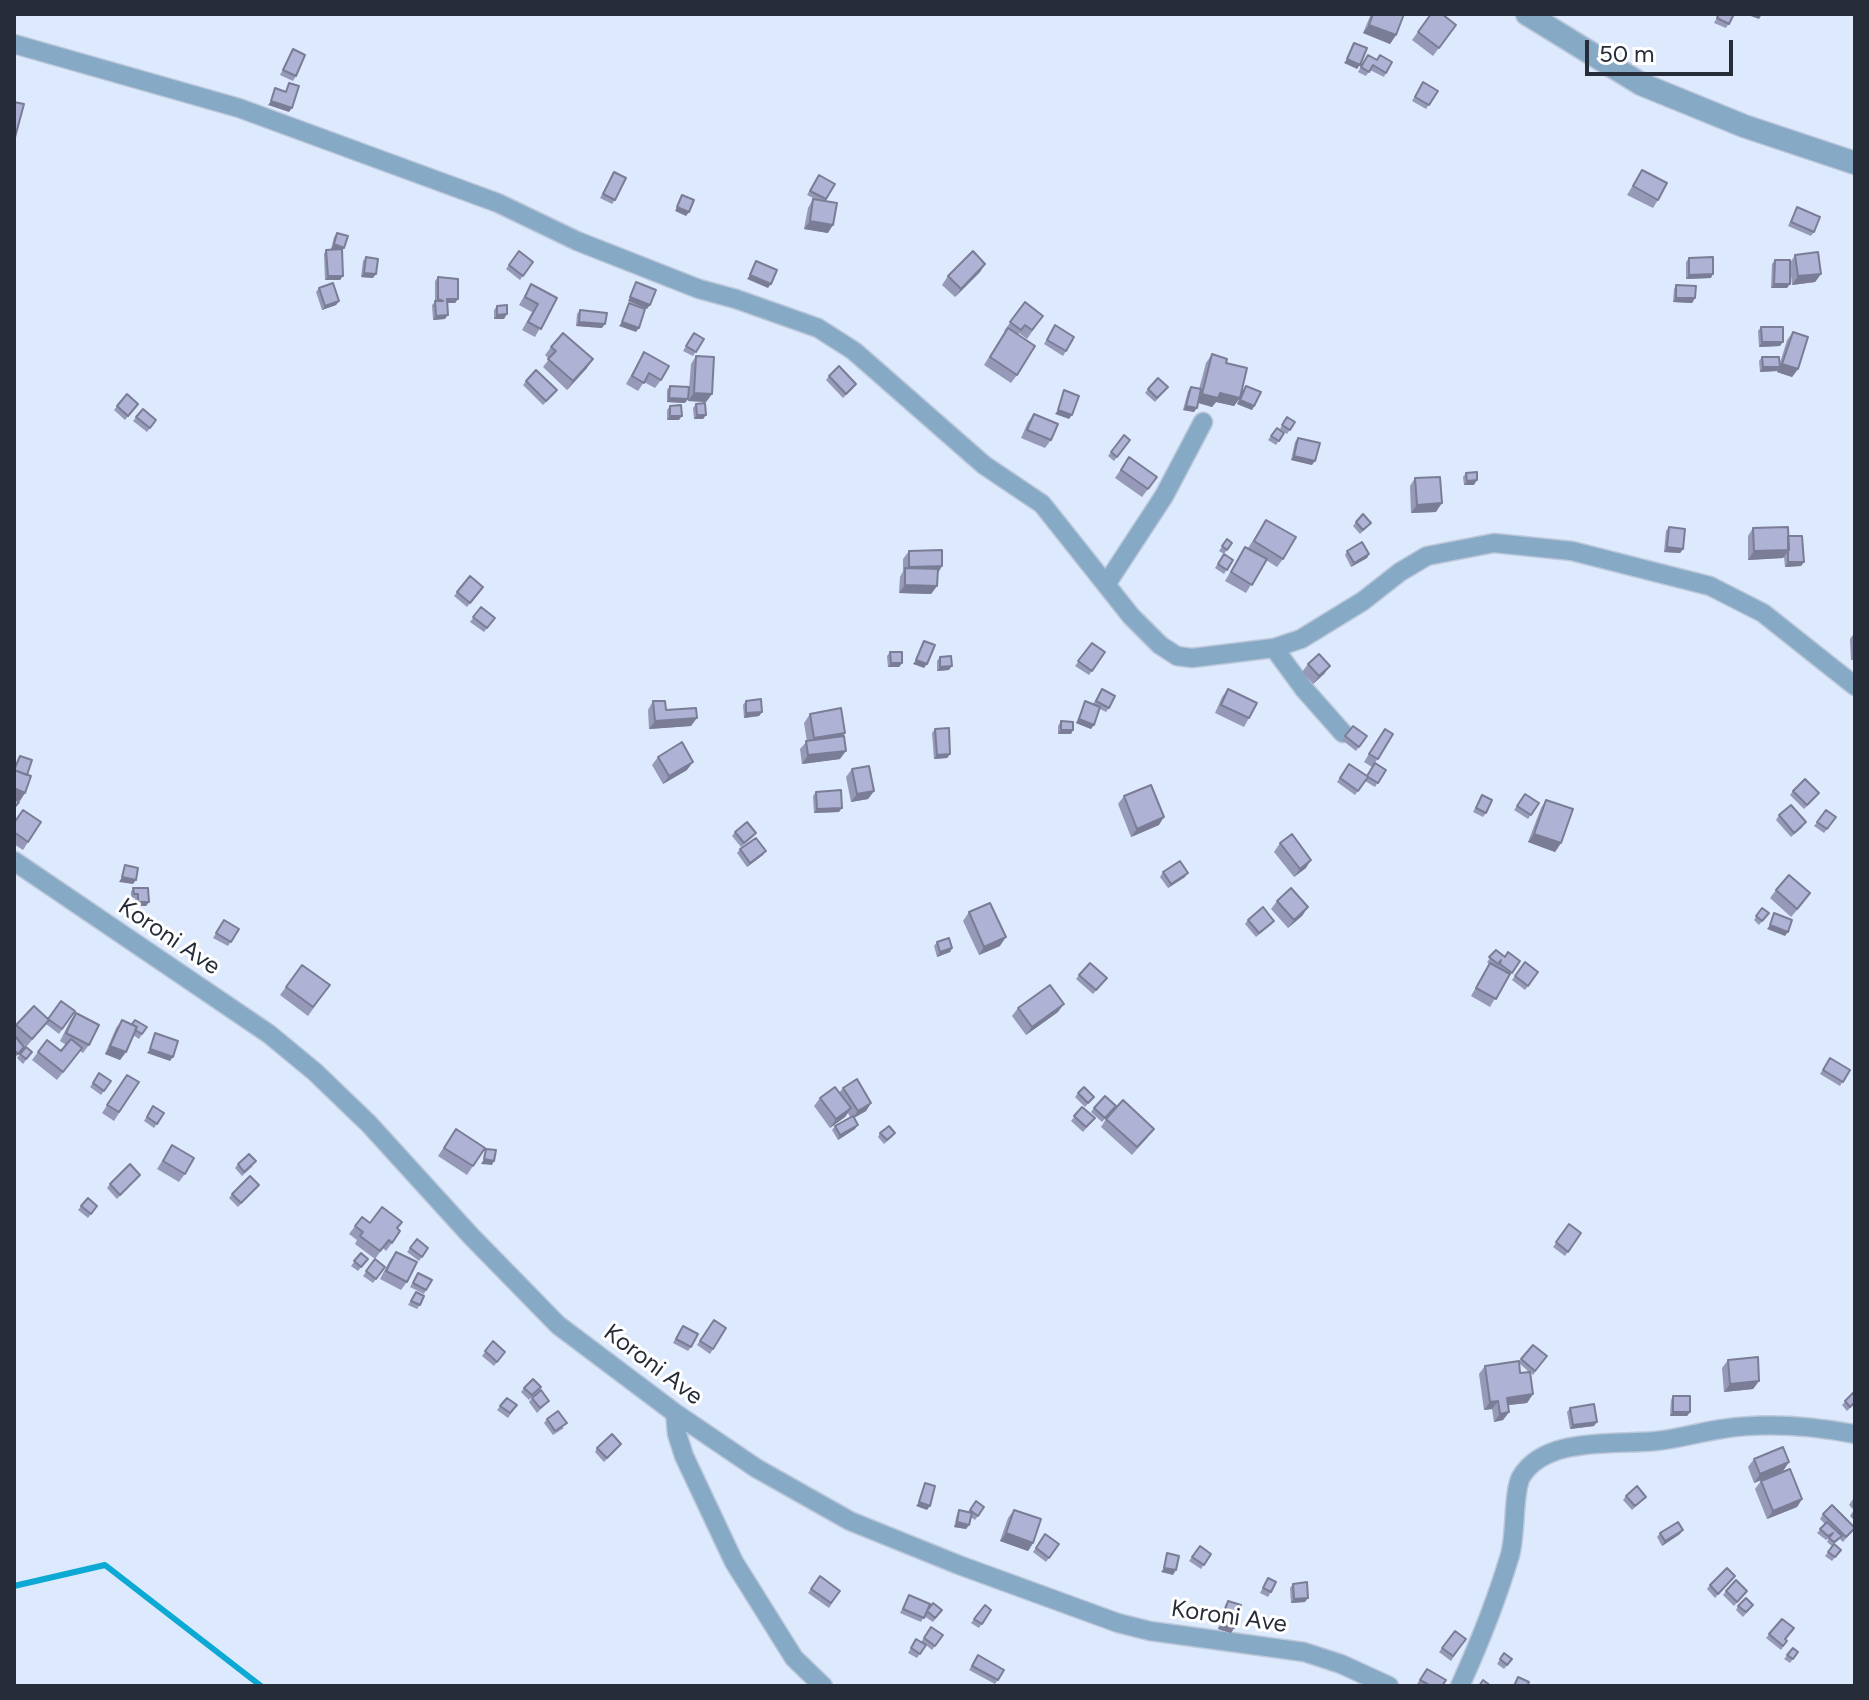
<!DOCTYPE html>
<style>
body{margin:0}
#map{position:relative;width:1869px;height:1700px;overflow:hidden;background:#dde9fc;font-family:Figtree,sans-serif}
canvas{display:block}
.frame{position:absolute;inset:0;border:16px solid #262d39;pointer-events:none}
.scale{position:absolute;left:1585px;top:40px;width:148px;height:36px;box-sizing:border-box;border:4px solid #262d39;border-top:0;padding-left:10px;font-size:24px;line-height:28px;white-space:nowrap;color:#262d39;-webkit-text-stroke:6px #fff;paint-order:stroke}
</style>
<div id="map">
<canvas width="1869" height="1700"></canvas>
<div class="frame"></div>
<div class="scale">50 m</div>
</div>
<script>
const c = document.querySelector('canvas').getContext('2d');
c.lineJoin = 'round';
function strokePath(path, color, width, dash) { c.strokeStyle = color; c.lineWidth = width; c.lineCap = dash ? 'butt' : 'round'; c.setLineDash(dash || []); c.stroke(path); }
function paint(path, color) { c.fillStyle = color; c.fill(path, 'evenodd'); }
function write(font, color, halo, rows, align = 'center') {
  c.font = font + ' Figtree,sans-serif'; c.lineWidth = 6; c.setLineDash([]); c.textBaseline = 'middle'; c.strokeStyle = halo; c.fillStyle = color; for (const [text, x, y, turn = 0] of rows) {
    c.save(); c.translate(x, y); c.rotate((+turn || 0) * Math.PI / 180); c.textAlign = isNaN(turn) ? turn : align; if (halo) c.strokeText(text, 0, 0); c.fillText(text, 0, 0); c.restore();
  }
}
const stream = new Path2D(`
 M14 1586 105 1565 261 1686`);
const minor = new Path2D(`
 M14 44 239 108 498 203 577 241 699 289 736 299 818 328 854 351 984 465 1042 504 1131 616 1160 645 1177 656 1192 658 1274 648 1301 639 1363 601 1400 572 1427 556 1494 543 1572 551 1710 586 1763 613 1855 686
 M1107 583 1164 496 1203 422
 M1274 648 1304 689 1343 733
 M14 861 269 1034 315 1072 369 1124 471 1236 558 1325 675 1413 756 1468 850 1521 959 1565 1118 1623 1150 1631 1304 1652 1341 1664 1389 1686
 M675 1413 677 1434 684 1456 734 1562 794 1658 823 1686
 M1460 1686C1479 1644 1497 1599 1510 1555 1516 1535 1513 1492 1521 1477 1545 1436 1615 1445 1656 1441 1678 1439 1700 1432 1722 1429 1765 1422 1812 1426 1855 1434`);
const tertiary = new Path2D(`
 M1527 14 1641 84 1744 126 1855 163`);
const wall = new Path2D(`
 M1371 14H1404L1396 35 1390 44 1363 33Z
 M1431 14 1456 25 1433 56 1412 40Z
 M1719 14H1734L1726 28 1714 23Z
 M293 49 296 76 293 81 280 75Z
 M1365 59 1377 60 1386 73 1384 77 1370 70 1366 76 1358 72Z
 M1423 82 1438 91 1426 109 1412 101Z
 M1642 170 1658 200 1653 208 1627 195Z
 M614 172 615 200 612 204 600 198Z
 M816 179 835 184 825 201 828 233 804 229 808 208 813 199 817 200 807 195Z
 M1797 207 1814 232 1811 236 1788 226Z
 M337 233 342 252 343 276 340 280H325L324 254 326 250 334 249H331L334 237Z
 M519 251 533 262 520 280 506 269Z
 M1795 255 1821 274 1815 282 1792 285 1790 266 1787 288H1771L1772 264 1775 260 1790 263Z
 M366 257 373 278 361 277 363 261Z
 M1689 258 1711 278 1686 279V262Z
 M985 264 980 272 955 297 942 285 948 276Z
 M438 277 458 299 455 303H447L445 319 433 320 432 305 435 302V281Z
 M531 284 557 298 535 337 522 330 532 312 519 305Z
 M1676 285 1695 298 1692 303 1673 302 1674 289Z
 M319 288 339 301 336 305 322 310 316 292Z
 M1025 302 1043 316 1027 339 1019 333 1018 335 1017 375 1011 383 984 365 1005 331H1004Z
 M497 306 504 319H494V310Z
 M580 310 602 328 576 326 577 314Z
 M1055 325 1074 337 1063 356 1044 344Z
 M1761 327 1780 346 1759 347 1758 331Z
 M1793 332 1798 369 1792 377 1777 372V371L1760 372 1759 361 1762 357 1780 363 1787 340Z
 M694 333 704 339 693 356 683 351Z
 M551 347 587 368 567 390 543 367 549 359 545 355Z
 M644 352 661 380 655 388 644 382 638 391 626 384Z
 M1212 354 1226 363 1240 396 1246 386 1254 406 1252 410 1237 404 1239 399 1234 406 1216 402 1212 407 1198 403 1194 412 1183 410 1188 391 1191 387 1199 389 1206 363Z
 M696 356 712 394 706 402 688 401 691 364Z
 M829 376 853 388 843 398 826 380Z
 M526 381 554 394 543 405 523 385Z
 M670 386 685 403 667 402V390Z
 M1168 387 1155 402 1145 393 1148 389Z
 M127 394 138 404 125 420 114 410Z
 M696 404 706 415 703 419H694L693 408Z
 M670 406 679 420H667V410Z
 M143 409 156 420 147 432 133 421Z
 M1034 414 1051 440 1045 448 1021 438 1028 422Z
 M1287 417 1295 422 1287 434 1280 429Z
 M1277 428 1284 433 1276 445 1268 440Z
 M1124 435 1130 440 1114 461 1108 456Z
 M1298 438 1312 465 1291 460 1295 442Z
 M1129 457 1157 477 1142 497 1115 478Z
 M1466 473 1474 485H1464L1463 477Z
 M1415 478 1436 512 1411 513 1410 486Z
 M1266 520 1283 559 1277 567 1266 560 1246 593 1225 581 1240 555 1245 547 1248 548Z
 M1356 522 1371 523 1360 534 1353 526Z
 M1669 527 1683 549 1680 553 1664 552 1666 531Z
 M1753 528 1788 536 1804 562 1801 566 1785 567 1784 557 1783 558 1748 560V536Z
 M1227 539 1232 543 1224 554 1219 551Z
 M909 551 942 566 938 573 937 586 931 594 899 593 900 577 903 571V559Z
 M1347 551 1369 554 1367 558 1351 567 1345 555Z
 M1224 554 1233 560 1224 574 1215 568Z
 M470 576 483 587 467 607 454 596Z
 M481 607 495 618 484 632 470 622Z
 M1855 632V660H1851L1850 639Z
 M1092 643 1105 652 1089 675 1075 666Z
 M890 652 902 663 899 667H888L887 656Z
 M940 657 949 670 937 671V661Z
 M1308 664 1330 666 1324 674 1313 684 1302 672Z
 M1102 689 1109 708 1106 712 1100 709 1091 729 1076 723 1085 701 1093 704Z
 M1228 689 1249 718 1244 727 1215 713 1222 697Z
 M653 701 666 710 691 726 649 729 648 710Z
 M746 701 762 712 759 716 744 718 743 705Z
 M810 714 842 737 840 759 802 764 800 749 807 741 804 723Z
 M1061 721 1073 730 1071 734H1058V726Z
 M1353 726 1367 736 1356 751 1342 740Z
 M935 729 950 754 947 758 934 759 932 733Z
 M1393 734 1375 763 1386 770 1375 787 1365 781 1355 795 1337 782 1349 764 1367 776 1372 767 1364 762 1379 737Z
 M658 757 687 770 663 784 652 765Z
 M852 769 874 791 868 799 851 802 846 777Z
 M1793 791 1816 797 1804 809 1790 795Z
 M816 792 839 812 814 813 813 796Z
 M1525 794 1539 803 1528 819 1514 810Z
 M1482 795 1486 813 1483 817 1473 812Z
 M1124 796 1159 825 1131 837 1118 804Z
 M1546 800 1561 843 1555 852 1528 842 1541 808Z
 M1826 810 1836 817 1824 833 1814 826Z
 M1779 815 1803 827 1791 837 1776 820Z
 M41 822 23 850 14 844V823Z
 M735 832 756 833 753 837 741 847 732 836Z
 M1280 843 1306 868 1294 877 1274 852Z
 M740 849 763 855 747 867 737 853Z
 M1163 872 1185 877 1168 888 1160 877Z
 M133 888 149 902 146 906H135V898H131V892Z
 M1776 890 1804 902 1791 917 1770 898Z
 M1277 901 1308 907 1302 916 1288 928 1271 909Z
 M1762 908 1769 913 1759 925 1754 920Z
 M969 912 1000 946 979 955 963 921Z
 M224 920 239 929 228 946 213 938Z
 M1248 920 1274 921 1271 925 1256 937 1245 924Z
 M937 942 952 948 950 952 937 957 934 946Z
 M1496 950 1505 957 1520 961 1508 976 1490 1007 1471 996 1489 964 1487 962Z
 M1525 962 1538 972 1525 990 1512 980Z
 M302 965 330 985 308 1016 280 995Z
 M1079 975 1104 982 1093 994 1076 979Z
 M1018 1008 1058 1012 1026 1035 1012 1016Z
 M75 1011 59 1034 46 1024 26 1047 32 1052 23 1064 17 1058 26 1047 20 1042 24 1047 15 1058 14 1057V1028L16 1025 48 1019Z
 M76 1013 89 1045 83 1053 80 1051 57 1080 32 1060 47 1040 61 1051 66 1045 60 1041 70 1021Z
 M122 1020 132 1024 147 1027 139 1039 133 1035 126 1052 120 1060 105 1054 116 1028Z
 M1830 1058 1850 1070 1840 1086 1820 1074Z
 M99 1073 111 1081 101 1095 90 1087Z
 M127 1075 139 1082 114 1121 102 1113Z
 M843 1088 871 1103 866 1111 854 1118 855 1129 838 1140 832 1130 835 1126 850 1117 848 1113 845 1117 830 1128 814 1106 820 1098 839 1093Z
 M1078 1093 1094 1097 1085 1107 1075 1097Z
 M153 1106 164 1113 154 1128 144 1121Z
 M1082 1107 1095 1118 1083 1132 1071 1121Z
 M1094 1108 1113 1110 1102 1122 1091 1112Z
 M1106 1119 1148 1137 1132 1155 1101 1127Z
 M880 1133H895L892 1137 884 1144 878 1137Z
 M450 1138 485 1148 467 1175 438 1156Z
 M172 1145 185 1174 179 1182 157 1169Z
 M238 1164 253 1166 242 1176 235 1168Z
 M140 1175 117 1199 107 1188 110 1184Z
 M259 1185 238 1207 229 1198 232 1194Z
 M88 1198 97 1206 88 1218 78 1210Z
 M362 1217 370 1223 397 1229 395 1239 386 1251 383 1248 375 1259 355 1244 357 1240 349 1234Z
 M1569 1224 1581 1233 1565 1256 1553 1247Z
 M410 1248H428L419 1261 407 1252Z
 M396 1252 407 1282 401 1290 380 1279 390 1260Z
 M361 1253 368 1259 358 1271 351 1266Z
 M375 1259 385 1267 373 1283 363 1276Z
 M418 1273 426 1290 424 1294 410 1287Z
 M416 1292 420 1305 417 1309 408 1305Z
 M714 1320 726 1328 710 1354 697 1345Z
 M680 1330 691 1347 688 1351 673 1343Z
 M493 1341 505 1352 494 1366 482 1356Z
 M1533 1345 1547 1356 1533 1375 1530 1372 1533 1394 1527 1403 1508 1405 1509 1412 1503 1420 1494 1422 1492 1409 1484 1410 1479 1374 1485 1366 1519 1362ZM1519 1363 1529 1372 1520 1373Z
 M1728 1360 1759 1381 1753 1389 1724 1392 1722 1368Z
 M541 1387 529 1400 521 1392 524 1388Z
 M1855 1391V1403L1847 1411 1842 1405Z
 M1673 1396 1690 1412 1687 1416H1670L1671 1400Z
 M507 1398 517 1405 508 1418 497 1410Z
 M532 1398 549 1401 537 1413 529 1402Z
 M1570 1408 1594 1426 1570 1429 1567 1412Z
 M547 1419 564 1428 553 1435 544 1423Z
 M621 1444 604 1462 595 1452 597 1448Z
 M1754 1459 1789 1462 1783 1471 1754 1483 1748 1467Z
 M1761 1481 1802 1499 1797 1507 1767 1519 1755 1489Z
 M1626 1496 1646 1497 1632 1510 1623 1500Z
 M1855 1496V1521L1850 1516 1854 1510 1849 1505Z
 M976 1501 984 1507 975 1520 971 1517 969 1525 966 1529 954 1527 957 1514 959 1510 968 1512Z
 M1014 1510 1033 1543 1028 1551 1000 1541 1008 1518Z
 M1823 1514 1855 1528 1843 1542 1840 1539 1834 1544 1841 1550 1832 1561 1825 1556 1834 1545 1832 1546 1827 1542 1829 1538 1826 1540 1817 1533 1825 1524 1820 1519Z
 M1660 1533 1680 1534 1662 1546 1657 1537Z
 M1045 1534 1059 1544 1046 1562 1033 1552Z
 M1200 1546 1211 1554 1201 1569 1189 1561Z
 M820 1576 840 1591 829 1608 808 1593Z
 M1735 1576 1715 1598 1707 1589 1710 1585Z
 M1268 1578 1271 1592 1268 1597 1260 1593Z
 M1293 1584 1305 1602 1291 1603 1290 1588Z
 M1726 1591H1747L1734 1606 1723 1595Z
 M909 1595 926 1612 933 1603 942 1610 933 1622 924 1616 921 1622 900 1613Z
 M1228 1601 1234 1628 1231 1633 1218 1629 1225 1605Z
 M985 1605 991 1610 979 1628 971 1623Z
 M1738 1606 1750 1609 1743 1617 1736 1610Z
 M1782 1619 1785 1639 1787 1641 1781 1650 1766 1638Z
 M931 1627 943 1635 932 1650 926 1645 917 1658 908 1653 916 1639 921 1642Z
 M1455 1631 1466 1639 1451 1661 1439 1652Z
 M1793 1648 1798 1652 1790 1663 1784 1659Z
 M1504 1653 1512 1659 1504 1669 1497 1664Z
 M978 1655 1004 1670 995 1684 969 1670Z
 M1427 1669 1442 1686H1421L1417 1684Z`);
const shadedWall = new Path2D(`
 M1745 14H1762L1759 19Z
 M1369 25 1396 35 1390 44 1363 33Z
 M1347 59 1360 65 1357 69 1344 63Z
 M271 101 292 108 289 112 268 105Z
 M677 207 689 212 686 216 675 211Z
 M810 221 833 225 828 233 804 229Z
 M334 244 344 248 341 252 331 249Z
 M985 264 980 272 955 297 961 289Z
 M364 273 376 274 373 278 361 277Z
 M1713 274 1711 278 1686 279 1689 275Z
 M1821 274 1815 282 1792 285 1798 276Z
 M750 275 771 284 768 288 747 279Z
 M328 276H343L340 280H325Z
 M1774 284H1790L1787 288H1771Z
 M630 297 650 305 647 309 628 301Z
 M1676 298H1695L1692 303 1673 302Z
 M447 299H458L455 303H444Z
 M339 301 336 305 322 310 325 306Z
 M507 314 504 319H494L497 315Z
 M448 315 445 319 433 320 436 316Z
 M579 322 605 324 602 328 576 326Z
 M622 322 639 328 636 332 619 326Z
 M1762 342H1783L1780 346 1759 347Z
 M593 359 587 368 567 390 573 381Z
 M1782 364 1798 369 1792 377 1777 372Z
 M1763 367H1780L1777 371 1760 372Z
 M694 393 712 394 706 402 688 401Z
 M1220 393 1240 398 1234 406 1216 402 1212 407 1196 402 1202 394Z
 M669 398 688 399 685 403 667 402Z
 M1240 400 1254 406 1252 410 1237 404Z
 M1186 406 1197 408 1194 412 1183 410Z
 M1058 410 1072 415 1069 419 1055 414Z
 M697 415H706L703 419H694Z
 M670 416H682L679 420H667Z
 M1294 456 1315 461 1312 465 1291 460Z
 M1477 480 1474 485H1464L1467 481Z
 M1442 503 1436 512 1411 513 1417 505Z
 M1667 547 1683 549 1680 553 1664 552Z
 M1789 550 1783 558 1748 560 1754 551Z
 M1369 554 1367 558 1351 567 1354 563Z
 M1788 562H1804L1801 566 1785 567Z
 M942 566 937 574 905 572 909 567Z
 M905 585 937 586 931 594 899 593Z
 M916 660 927 664 924 668 913 664Z
 M891 663H902L899 667H888Z
 M952 666 949 670 937 671 940 667Z
 M1330 666 1324 674 1313 684 1319 676Z
 M762 712 759 716 744 718 746 713Z
 M697 718 691 726 649 729 655 721Z
 M1079 719 1094 725 1091 729 1076 723Z
 M1061 730H1073L1071 734H1058Z
 M845 733 839 741 808 746 814 738Z
 M846 751 840 759 802 764 808 755Z
 M950 754 947 758 934 759 937 755Z
 M693 762 687 770 663 784 669 776Z
 M14 788 25 793 20 801 14 799Z
 M874 791 868 799 851 802 857 794Z
 M842 808 839 812 814 813 817 809Z
 M1164 817 1159 825 1131 837 1137 829Z
 M1534 834 1561 843 1555 852 1528 842Z
 M766 851 763 855 747 867 750 863Z
 M1311 860 1306 868 1294 877 1300 869Z
 M1188 873 1185 877 1168 888 1171 884Z
 M122 877 136 880 133 884 119 882Z
 M138 902H149L146 906H135Z
 M1308 907 1302 916 1288 928 1294 920Z
 M1770 925 1788 932 1785 936 1767 929Z
 M1006 937 1000 946 979 955 984 947Z
 M952 948 950 952 937 957 940 952Z
 M1064 1004 1058 1012 1026 1035 1032 1027Z
 M110 1046 126 1052 120 1060 105 1054Z
 M150 1049 173 1057 170 1061 147 1053Z
 M871 1103 866 1111 852 1119 858 1111Z
 M851 1108 845 1117 830 1128 836 1119Z
 M858 1125 855 1129 838 1140 840 1135Z
 M484 1159 494 1161 492 1165 481 1164Z
 M1759 1381 1753 1389 1724 1392 1730 1384Z
 M1533 1394 1527 1403 1501 1406 1507 1398Z
 M1498 1401 1492 1409 1484 1410 1490 1402Z
 M1509 1412 1503 1420 1494 1422 1500 1414Z
 M1673 1412H1690L1687 1416H1670Z
 M1597 1422 1594 1426 1570 1429 1573 1425Z
 M1789 1462 1783 1471 1754 1483 1760 1474Z
 M1802 1499 1797 1507 1767 1519 1773 1511Z
 M919 1502 930 1506 927 1510 916 1506Z
 M957 1522 969 1525 966 1529 954 1527Z
 M1683 1530 1680 1534 1662 1546 1665 1541Z
 M1006 1533 1033 1543 1028 1551 1000 1541Z
 M1164 1568 1176 1570 1173 1575 1161 1572Z
 M1308 1598 1305 1602 1291 1603 1294 1599Z
 M1221 1624 1234 1628 1231 1633 1218 1629Z`);
const building = new Path2D(`
 M1373 14H1404L1396 35 1369 25Z
 M1431 14H1442L1456 25 1439 48 1418 32Z
 M1719 14H1734L1729 24 1717 18Z
 M1354 43 1367 48 1360 65 1347 59Z
 M293 49 305 55 296 76 283 70Z
 M1368 55 1377 60 1380 55 1392 62 1386 73 1373 65 1369 72 1361 67Z
 M1423 82 1438 91 1429 105 1415 97Z
 M289 83 299 86 292 108 271 101 275 88 286 92Z
 M14 102 24 104 14 141Z
 M1642 170 1667 183 1658 200 1633 186Z
 M614 172 626 178 615 200 603 194Z
 M819 175 835 184 826 199 810 191Z
 M682 195 694 200 689 212 677 207Z
 M813 199 837 203 833 225 810 221Z
 M1797 207 1820 217 1814 232 1791 222Z
 M337 233 348 236 344 248 334 244Z
 M342 249 343 276H328L326 250Z
 M519 251 533 262 523 276 509 265Z
 M973 251 985 264 961 289 948 276Z
 M1818 252 1821 274 1798 276 1795 255Z
 M366 257 378 259 376 274 364 273Z
 M1713 257V274L1689 275V258Z
 M1775 260H1790V284H1774Z
 M756 261 777 270 771 284 750 275Z
 M438 277 458 279V299H447L448 315 436 316 435 301H443L438 299Z
 M636 282 656 290 650 305 630 297Z
 M333 283 339 301 325 306 319 288Z
 M531 284 557 298 541 329 528 322 538 304 525 297Z
 M1676 285 1696 286 1695 298H1676Z
 M1025 302 1043 316 1032 330 1025 325 1021 330 1010 322Z
 M629 303 645 309 639 328 622 322Z
 M507 305V314L497 315V306Z
 M580 310 607 313 605 324 579 322Z
 M1055 325 1074 337 1066 351 1047 340Z
 M1761 327H1783V342H1762Z
 M1008 328 1035 346 1017 375 990 357Z
 M1793 332 1808 337 1798 369 1782 364Z
 M563 333 593 359 573 381 548 359 556 351 551 347Z
 M694 333 704 339 696 352 686 346Z
 M644 352 669 366 661 380 649 373 644 383 632 376Z
 M1212 354 1227 359 1226 363 1247 368 1240 398 1220 393 1218 398 1202 394Z
 M696 356 714 357 712 394 694 393Z
 M1762 357H1779L1780 367H1763Z
 M839 366 856 384 846 394 829 376Z
 M536 370 557 390 546 401 526 381Z
 M1158 378 1168 387 1157 398 1148 389Z
 M670 386 689 387 688 399 669 398Z
 M1246 386 1261 392 1254 406 1240 400Z
 M1191 387 1201 389 1197 408 1186 406Z
 M1064 390 1079 396 1072 415 1058 410Z
 M127 394 138 404 128 416 117 406Z
 M705 403 706 415H697L696 404Z
 M681 405 682 416H670V406Z
 M143 409 156 420 150 428 136 417Z
 M1034 414 1058 424 1051 440 1027 430Z
 M1287 417 1295 422 1290 430 1282 425Z
 M1277 428 1284 433 1279 441 1271 436Z
 M1124 435 1130 440 1117 457 1111 452Z
 M1298 438 1320 443 1315 461 1294 456Z
 M1129 457 1157 477 1148 489 1121 470Z
 M1477 472V480L1467 481 1466 473Z
 M1440 477 1442 503 1417 505 1415 478Z
 M1363 514 1371 523 1363 530 1356 522Z
 M1266 520 1296 537 1283 559 1254 541Z
 M1669 527 1685 529 1683 549 1667 547Z
 M1788 527 1789 550 1754 551 1753 528Z
 M1788 536H1802L1804 562H1788Z
 M1227 539 1232 543 1227 550 1222 546Z
 M1362 542 1369 554 1354 563 1347 551Z
 M1245 547 1267 559 1252 585 1231 572Z
 M942 550V566L909 567V551Z
 M1224 554 1233 560 1227 570 1218 564Z
 M905 568 938 569 937 586 905 585Z
 M470 576 483 587 470 603 457 592Z
 M481 607 495 618 487 628 473 617Z
 M924 641 935 645 927 664 916 660Z
 M1092 643 1105 652 1092 671 1078 661Z
 M890 652H902V663H891Z
 M1319 654 1330 666 1319 676 1308 664Z
 M951 656 952 666 940 667V657Z
 M1102 689 1115 696 1109 708 1096 701Z
 M1228 689 1257 703 1249 718 1221 705Z
 M761 699 762 712 746 713V701Z
 M653 701H665L666 710 696 708 697 718 655 721Z
 M1085 701 1100 707 1094 725 1079 719Z
 M841 708 845 733 814 738 810 714Z
 M1061 721 1073 722V730H1061Z
 M1353 726 1367 736 1359 747 1345 736Z
 M949 728 950 754 937 755 935 729Z
 M1385 729 1393 734 1378 759 1369 754Z
 M844 736 846 751 808 755 806 741Z
 M682 742 693 762 669 776 658 757Z
 M20 756 32 760 27 775 14 770Z
 M1375 763 1386 770 1378 783 1368 777 1358 791 1340 778 1349 764 1367 776Z
 M869 766 874 791 857 794 852 769Z
 M14 770 31 776 25 793 14 788Z
 M1805 779 1819 793 1807 805 1793 791Z
 M1151 785 1164 817 1137 829 1124 796Z
 M841 790 842 808 817 809 816 792Z
 M1525 794 1539 803 1531 815 1517 806Z
 M1482 795 1492 800 1486 813 1476 808Z
 M14 798 19 802 14 808Z
 M1546 800 1573 809 1561 843 1534 834Z
 M1791 805 1806 822 1794 833 1779 815Z
 M23 810 41 822 28 842 14 832V823Z
 M1826 810 1836 817 1827 829 1817 822Z
 M747 822 756 833 744 843 735 832Z
 M1292 834 1311 860 1300 869 1280 843Z
 M756 838 766 851 750 863 740 849Z
 M1180 861 1188 873 1171 884 1163 872Z
 M125 865 138 868 136 880 122 877Z
 M1789 875 1810 893 1797 909 1776 890Z
 M133 888H148L149 902H138V894H134Z
 M1291 888 1308 907 1294 920 1277 901Z
 M990 903 1006 937 984 947 969 912Z
 M1263 907 1274 921 1259 933 1248 920Z
 M1762 908 1769 913 1762 921 1756 916Z
 M1774 913 1792 920 1788 932 1770 925Z
 M224 920 239 929 231 942 216 933Z
 M949 938 952 948 940 952 937 942Z
 M1496 950 1505 957 1508 952 1520 961 1512 973 1500 964 1501 960 1498 964 1489 957Z
 M1525 962 1538 972 1528 986 1515 976Z
 M1090 963 1107 978 1096 990 1079 975Z
 M1490 963 1510 974 1496 999 1476 988Z
 M302 965 330 985 313 1007 286 987Z
 M1050 985 1064 1004 1032 1027 1018 1008Z
 M61 1001 75 1011 62 1029 48 1019Z
 M34 1006 49 1020 32 1039 16 1025Z
 M76 1013 99 1025 89 1045 66 1033Z
 M122 1020 137 1027 126 1052 110 1046Z
 M135 1020 147 1027 142 1034 135 1030 137 1027 132 1024Z
 M155 1033 178 1041 173 1057 150 1049Z
 M14 1035 24 1047 18 1054 14 1050Z
 M71 1039 82 1048 63 1072 38 1052 47 1040 61 1051Z
 M26 1047 32 1052 26 1059 20 1054Z
 M1830 1058 1850 1070 1843 1082 1823 1070Z
 M99 1073 111 1081 104 1091 93 1083Z
 M127 1075 139 1082 119 1112 107 1105Z
 M857 1079 871 1103 858 1111 843 1088Z
 M835 1087 851 1108 836 1119 820 1098Z
 M1084 1087 1094 1097 1088 1103 1078 1093Z
 M1105 1096 1116 1106 1105 1118 1094 1108Z
 M1123 1100 1154 1129 1137 1147 1106 1119Z
 M153 1106 164 1113 157 1124 147 1117Z
 M1082 1107 1095 1118 1086 1127 1074 1116Z
 M853 1116 858 1125 840 1135 835 1126Z
 M889 1126 895 1133 887 1140 880 1133Z
 M456 1129 485 1148 473 1166 444 1148Z
 M172 1145 194 1158 185 1174 163 1161Z
 M486 1149 496 1150 494 1161 484 1159Z
 M249 1154 256 1161 244 1172 238 1164Z
 M130 1164 140 1175 120 1195 110 1184Z
 M250 1176 259 1185 241 1203 232 1194Z
 M88 1198 97 1206 91 1214 81 1206Z
 M382 1207 402 1222 397 1228 400 1231 392 1243 389 1240 380 1251 360 1236 363 1232 355 1226 362 1217 370 1223Z
 M1569 1224 1581 1233 1568 1252 1556 1242Z
 M417 1239 428 1248 422 1257 410 1248Z
 M396 1252 417 1262 407 1282 386 1271Z
 M361 1253 368 1259 361 1267 354 1261Z
 M375 1259 385 1267 376 1279 366 1271Z
 M418 1273 432 1280 426 1290 413 1283Z
 M416 1292 424 1296 420 1305 411 1301Z
 M714 1320 726 1328 713 1349 700 1341Z
 M683 1326 698 1334 691 1347 676 1339Z
 M493 1341 505 1352 497 1362 485 1351Z
 M1533 1345 1547 1356 1535 1371 1521 1359Z
 M1758 1357 1759 1381 1730 1384 1728 1360Z
 M1519 1361 1520 1373 1530 1372 1533 1394 1507 1398 1509 1412 1500 1414 1498 1401 1490 1402 1485 1366Z
 M533 1379 541 1387 532 1395 524 1388Z
 M541 1390 549 1401 540 1408 532 1398Z
 M1855 1391V1402L1850 1407 1845 1401Z
 M1673 1396H1690V1412H1673Z
 M507 1398 517 1405 510 1413 500 1406Z
 M1594 1404 1597 1422 1573 1425 1570 1408Z
 M558 1411 567 1423 555 1431 547 1419Z
 M612 1434 621 1444 607 1458 597 1448Z
 M1783 1447 1789 1462 1760 1474 1754 1459Z
 M1790 1469 1802 1499 1773 1511 1761 1481Z
 M925 1483 935 1486 930 1506 919 1502Z
 M1637 1486 1646 1497 1635 1506 1626 1496Z
 M976 1501 984 1507 978 1516 970 1510Z
 M1832 1505 1855 1528 1846 1537 1823 1514Z
 M959 1510 972 1513 969 1525 957 1522Z
 M1014 1510 1041 1519 1033 1543 1006 1533Z
 M1678 1522 1683 1530 1665 1541 1660 1533Z
 M1827 1522 1842 1536 1834 1542 1829 1538 1833 1533 1828 1536 1820 1529Z
 M1045 1534 1059 1544 1049 1558 1036 1548Z
 M1834 1544 1841 1550 1835 1557 1828 1552Z
 M1200 1546 1211 1554 1204 1565 1192 1557Z
 M1167 1553 1179 1556 1176 1570 1164 1568Z
 M1727 1568 1735 1576 1718 1594 1710 1585Z
 M820 1576 840 1591 831 1603 811 1589Z
 M1268 1578 1276 1582 1271 1592 1263 1588Z
 M1736 1580 1747 1591 1737 1602 1726 1591Z
 M1307 1582 1308 1598 1294 1599 1293 1584Z
 M909 1595 930 1604 924 1618 903 1609Z
 M1746 1598 1753 1605 1746 1612 1738 1606Z
 M1228 1601 1241 1605 1234 1628 1221 1624Z
 M933 1603 942 1610 935 1618 927 1611Z
 M985 1605 991 1610 982 1624 974 1619Z
 M1782 1619 1794 1628 1785 1639 1787 1641 1783 1646 1769 1634Z
 M931 1627 943 1635 935 1646 924 1638Z
 M1455 1631 1466 1639 1453 1656 1442 1648Z
 M916 1639 926 1645 920 1654 911 1648Z
 M1793 1648 1798 1652 1793 1659 1787 1655Z
 M1504 1653 1512 1659 1507 1665 1500 1659Z
 M978 1655 1004 1670 998 1680 972 1666Z
 M1427 1669 1446 1680 1442 1686H1431L1420 1680Z
 M1518 1677 1529 1682 1527 1686H1514Z
 M1483 1680 1491 1686H1479Z`);
const streetNames = [
 ["Koroni Ave",169,937,34],
 ["Koroni Ave",653,1365,37],
 ["Koroni Ave",1229,1617,8]
];
strokePath(stream, '#0ba9d3', 6);
strokePath(minor, '#bcc7d9', 21);
strokePath(tertiary, '#bcc7d9', 25);
strokePath(minor, '#86a9c6', 18);
strokePath(tertiary, '#86a9c6', 22);
paint(wall, '#9699b7');
paint(shadedWall, '#7a7d95');
paint(building, '#aeb2d5');
strokePath(building, '#7a7d95', 2);
write('24px', '#262d39', '#fff', streetNames);
</script>
